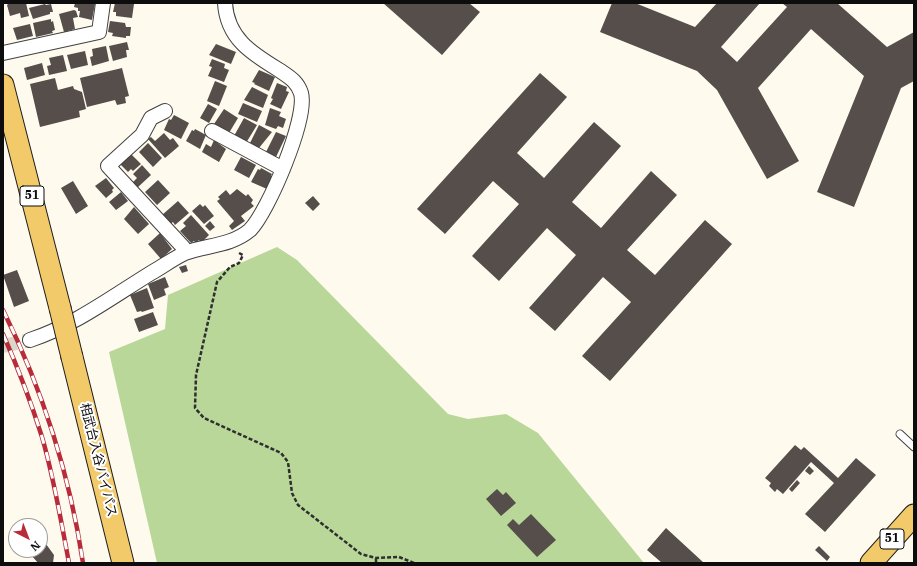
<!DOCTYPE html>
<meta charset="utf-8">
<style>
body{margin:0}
#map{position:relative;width:917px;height:566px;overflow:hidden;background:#fefaee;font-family:"IBM Plex Serif",serif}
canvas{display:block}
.frame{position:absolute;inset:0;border:4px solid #0d0d0d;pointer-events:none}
.north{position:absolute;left:8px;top:518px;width:40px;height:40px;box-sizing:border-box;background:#fff;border:1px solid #9e9e9e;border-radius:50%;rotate:138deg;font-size:11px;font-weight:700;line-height:16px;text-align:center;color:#0d0d0d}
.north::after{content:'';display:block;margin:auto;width:14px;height:18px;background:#b82b39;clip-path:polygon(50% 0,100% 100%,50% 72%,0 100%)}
</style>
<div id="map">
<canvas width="917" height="566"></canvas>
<div class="frame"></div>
<div class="north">N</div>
</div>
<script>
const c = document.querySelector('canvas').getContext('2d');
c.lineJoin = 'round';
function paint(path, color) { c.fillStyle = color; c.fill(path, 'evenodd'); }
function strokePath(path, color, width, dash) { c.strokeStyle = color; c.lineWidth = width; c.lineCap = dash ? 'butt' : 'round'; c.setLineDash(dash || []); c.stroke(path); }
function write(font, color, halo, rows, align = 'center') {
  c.font = font + ' "IBM Plex Serif","Noto Sans JP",serif'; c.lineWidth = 4; c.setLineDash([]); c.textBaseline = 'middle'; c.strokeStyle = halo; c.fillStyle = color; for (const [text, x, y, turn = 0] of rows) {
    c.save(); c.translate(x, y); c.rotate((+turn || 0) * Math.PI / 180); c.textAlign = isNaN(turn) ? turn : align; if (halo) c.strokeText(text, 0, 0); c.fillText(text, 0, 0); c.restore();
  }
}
const forest = new Path2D(`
 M277 247 297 260 448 414 468 419 506 414 538 433 644 563H157L109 352 165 329 168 295Z`);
const building = new Path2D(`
 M9 3H26L29 16 21 18 20 13 10 16 7 5Z
 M75 3 95 4 92 20 79 17 80 11H78V8L74 7Z
 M115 3 134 4 132 18 116 16V12H113Z
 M383 3H469L480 12 442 55Z
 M612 3H635L695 27 717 3H760L721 47 737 62 787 7 782 3H837L887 47 914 32V81L901 88 854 207 817 192 864 76 811 29 758 88 799 161 767 179 717 90 697 71 600 32Z
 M45 4 46 5 51 4 53 12H50V14L33 19 29 8Z
 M74 10 76 11 78 17 73 18 75 29 64 32 59 14Z
 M51 19V22L53 21 55 30 52 31 53 33 36 37 33 23Z
 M110 21 125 23 126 27H131L130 36H126V38L112 36 113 33 108 32Z
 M30 24 33 36 17 40 13 28Z
 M127 42 129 50H126L127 57 113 61 109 46Z
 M216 44 236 52 231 64 209 55Z
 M106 46 109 61 92 66 90 57 93 56 92 49Z
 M85 51 88 65 71 69 67 55Z
 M63 55 67 71 49 75 47 66 51 65 49 58Z
 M212 59 225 64 224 68 229 70 224 82 208 76 212 67 209 66Z
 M42 63 45 75 27 80 24 68Z
 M122 68 129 96 125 97 126 103 117 105 115 100 87 107 80 78Z
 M259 70 275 77 269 91 254 84 255 83 252 82Z
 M540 73 567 97 517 153 544 178 594 122 621 146 572 202 601 228 651 171 677 195 627 250 655 275 705 220 732 244 610 381 582 356 631 302 603 277 555 331 529 308 576 255 547 228 499 281 472 256 519 204 493 181 445 234 417 209Z
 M55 78 58 90 73 86 74 89 82 92 86 109 79 111 80 117 40 127 30 84Z
 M215 81 227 86 219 106 207 101Z
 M277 83 287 87 286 91 289 92 281 109 270 104 273 99 271 98Z
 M252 87 268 95 263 108 244 100Z
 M243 103 262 111 257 122 238 114Z
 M208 104 217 109 209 123 200 118Z
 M270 108 281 112 279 116 286 119 283 128 278 126 276 129 265 125Z
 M224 109 238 118 229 133 214 124Z
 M174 115 189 123 181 139 164 130 169 119 171 120Z
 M244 118 257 125 246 143 234 136Z
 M259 125 272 132 259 148 250 143Z
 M195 129 206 135 200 149 186 141 192 130 194 131Z
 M276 132 286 136 276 157 266 152Z
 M164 133 170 140 173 138 179 146 165 158 148 139 151 137 155 141Z
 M214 140 226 149 219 162 202 152 206 144 211 147Z
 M148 143 162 158 153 167 139 152Z
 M131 154 141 164 133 171 131 169 128 172 120 164Z
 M241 157 256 165 249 178 234 170Z
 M142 165 151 175 137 188 132 183 137 178 133 174Z
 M261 168 272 174 271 176 273 177 267 189 251 182 258 169 260 170Z
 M106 178 114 188 112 190 113 192 106 198 95 186Z
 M158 180 170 193 157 205 145 192Z
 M73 181 88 206 76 214 61 188Z
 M237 189 246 196 248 194 253 200 251 203 254 206 241 216 245 221 232 230 229 226 234 221 217 201 220 199 218 197 226 190 230 195Z
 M121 192 128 201 116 210 109 202Z
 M313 196 320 204 313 211 305 203Z
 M178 201 189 213 175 225 173 222 170 224 162 215Z
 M200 204 203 207 205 205 214 216 204 224 192 211Z
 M134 207 149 224 138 234 124 219Z
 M191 215 209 235 201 243 199 240 196 243 194 241 191 243 180 231 186 226 183 223Z
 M210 221 215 227 210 231 205 226Z
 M160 233 172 249 161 259 148 244Z
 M186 265 188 271 182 273 179 267Z
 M17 270 29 301 14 307 3 275Z
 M165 277 169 287 164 289 166 295 154 300 148 284Z
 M147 288 154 308 142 312 141 311 137 312 130 295Z
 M153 312 158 325 139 332 134 319Z
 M795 445 801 450 804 447 838 478 856 458 876 475 825 532 805 514 834 483 811 462 783 494 777 489 775 492 769 486 771 483 765 478Z
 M809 466 814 471 810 475 805 471Z
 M797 480 800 483 792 492 789 489Z
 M497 489 503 495 506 492 516 503 501 516 486 499Z
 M531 514 556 540 537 557 507 525 513 519 519 525Z
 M666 528 704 563H662L647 550Z
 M46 544 54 555 53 563H38L32 556Z
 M819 546 830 557 827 561 815 550Z`);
const streetTunnel = new Path2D(`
 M3 346 30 340`);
const path = new Path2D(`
 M239 253 243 255 239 263 230 267 217 282 196 375 195 408 204 418 281 453 288 462 292 493 298 505 361 554 376 558 399 557 414 563
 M376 558V563`);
const lane = new Path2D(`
 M900 434 914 447`);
const street = new Path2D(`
 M3 53 99 32 103 3
 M165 111 151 118 142 135 108 166 183 247 185 253
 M212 131 283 169
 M30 340C73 326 112 297 151 273 162 267 174 258 185 253 207 245 231 246 250 230 268 212 308 118 301 93 297 81 289 77 279 70 251 53 227 38 225 3`);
const primary = new Path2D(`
 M3 85 60 308
 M72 357 123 563
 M871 563 914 515`);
const rail = new Path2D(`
 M3 310C42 389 70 476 83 563
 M3 334C18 368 31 402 42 437 54 478 61 521 69 563`);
const primaryBridge = new Path2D(`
 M60 308 72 357`);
const shields = [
 [32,196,24],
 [892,539,24]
];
const shieldNames = [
 ["51",32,196],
 ["51",892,539]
];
const streetNames = [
 ["相武台入谷バイパス",98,460,76]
];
paint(forest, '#b8d799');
paint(building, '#554e4a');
strokePath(streetTunnel, '#dad6cc', 14, [14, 7]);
strokePath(lane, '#404040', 9);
strokePath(street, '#404040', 16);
strokePath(primary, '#1e1e1e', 23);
strokePath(path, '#2f2f2f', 2.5, [4, 2]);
strokePath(lane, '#fff', 7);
strokePath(street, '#fff', 14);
strokePath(primary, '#f3ca69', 21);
strokePath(rail, '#b82b39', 4.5);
strokePath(rail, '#fff', 3, [9]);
strokePath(primaryBridge, '#1e1e1e', 23, []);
strokePath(primaryBridge, '#f3ca69', 21);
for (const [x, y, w] of shields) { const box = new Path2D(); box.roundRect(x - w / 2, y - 10, w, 20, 3); c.fillStyle = '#fff'; c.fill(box); strokePath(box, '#0d0d0d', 1); }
write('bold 12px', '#0d0d0d', null, shieldNames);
write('13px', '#0d0d0d', '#fff', streetNames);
</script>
